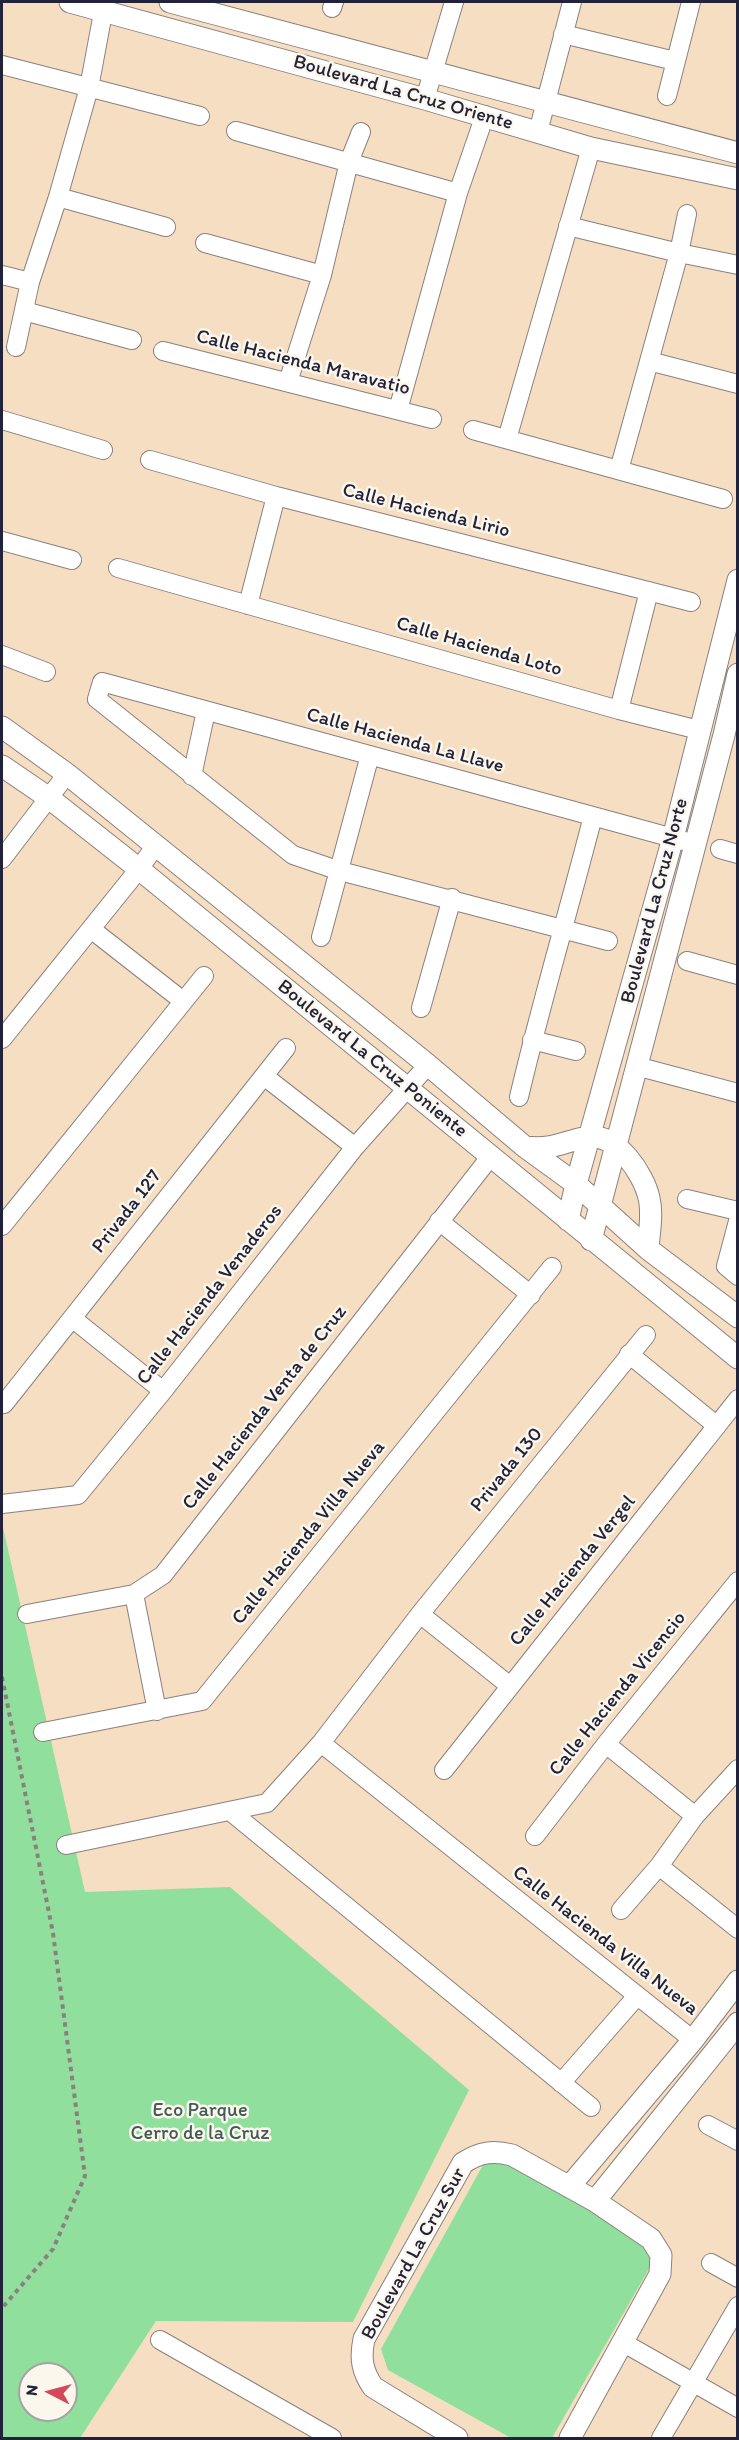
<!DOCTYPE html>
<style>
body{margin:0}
#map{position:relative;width:739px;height:2440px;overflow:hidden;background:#f5dec2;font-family:Itim,sans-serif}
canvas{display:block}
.frame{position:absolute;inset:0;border:3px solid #22223b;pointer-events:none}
.north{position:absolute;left:18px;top:2362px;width:60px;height:60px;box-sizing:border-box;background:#fbf7ec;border:2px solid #a4a2a5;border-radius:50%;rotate:276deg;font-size:16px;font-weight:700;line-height:24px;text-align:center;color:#22223b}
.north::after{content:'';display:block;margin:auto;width:21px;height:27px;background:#d1495b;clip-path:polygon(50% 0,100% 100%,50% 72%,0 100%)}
</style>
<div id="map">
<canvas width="739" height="2440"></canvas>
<div class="frame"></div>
<div class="north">N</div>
</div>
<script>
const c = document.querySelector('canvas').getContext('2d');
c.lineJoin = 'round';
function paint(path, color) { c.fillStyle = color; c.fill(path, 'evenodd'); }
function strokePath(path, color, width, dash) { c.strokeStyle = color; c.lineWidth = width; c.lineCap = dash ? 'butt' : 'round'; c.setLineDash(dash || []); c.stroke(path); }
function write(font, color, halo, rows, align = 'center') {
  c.font = font + ' Itim,sans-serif'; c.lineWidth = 5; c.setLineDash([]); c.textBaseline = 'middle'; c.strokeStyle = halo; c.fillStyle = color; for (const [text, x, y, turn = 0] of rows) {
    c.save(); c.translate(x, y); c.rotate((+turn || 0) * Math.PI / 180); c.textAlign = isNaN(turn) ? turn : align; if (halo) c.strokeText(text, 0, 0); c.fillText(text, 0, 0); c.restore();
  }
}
const green = new Path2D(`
 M2 1523 85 1892 230 1887 469 2090 353 2322 156 2321 80 2438H2ZM30 2374H66V2410H30Z
 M507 2156 654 2250 650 2267 552 2438H511L388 2370 381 2349 483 2165 488 2161Z`);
const path = new Path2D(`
 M2 1677 53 1933 85 2176 53 2249 2 2308`);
const minor = new Path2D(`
 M332 8 334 2
 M563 34 675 61
 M2 65 200 116
 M667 96 691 2
 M425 99 454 2
 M236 131 458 193
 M538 132 572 2
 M58 197 166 227
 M568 226 679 253 738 265
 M205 243 322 275
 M2 275 30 282
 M24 311 132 340
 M16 347 30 282 58 197 89 88 105 2
 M163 351 432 419
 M649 361 738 384
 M288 382 322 275 349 162 361 132
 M398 410 458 193 485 115
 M2 420 103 450
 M473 430 723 499
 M507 439 591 148
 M150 460 276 496 691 602
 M619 470 679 253 687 214
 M2 541 72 560
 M118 568 619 710 699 730
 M248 605 276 496
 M2 655 46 672
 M619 710 649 591
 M192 776 206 711
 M720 849 738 854
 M2 859 67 774
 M91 929 183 1001
 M321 937 370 755
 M608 941 340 871 293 855 97 699 102 682 695 844
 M687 961 738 975
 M421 1008 452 898
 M2 1039 139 869 156 845
 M532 1040 576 1051
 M636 1066 738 1093
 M264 1076 355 1147
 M519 1097C541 1003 569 910 593 816
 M687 1199 738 1211
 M439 1221 531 1295
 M738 1221 726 1266 738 1276
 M2 1226 204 976
 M72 1318 163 1391
 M629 1354 717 1426
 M4 1404 286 1048
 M2 1504 78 1495 163 1391 355 1147 428 1065
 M134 1594 157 1711
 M27 1614 134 1594 163 1575 491 1156
 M420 1614 510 1686
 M43 1732 202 1701 552 1267
 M321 1743 693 2040
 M606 1744 695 1816
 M444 1770 738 1399
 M230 1811 591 2107
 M535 1836 606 1744 738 1581
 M66 1845 267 1803 321 1743 420 1614 646 1335
 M659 1866 738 1929
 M621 1910 659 1866 695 1816 738 1769
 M561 2083 637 1996
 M708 2125 738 2141
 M711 2263 738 2278
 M160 2340 332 2438
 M622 2342 738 2408
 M661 2438 738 2306`);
const tertiary = new Path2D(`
 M70 2 425 99 591 148 738 179
 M170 2 738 153
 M2 727 67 774 428 1065 525 1147 576 1184 648 1249 738 1317
 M2 766 49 798 139 869 738 1358
 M525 1147C555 1150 561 1142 588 1137 616 1133 644 1174 649 1198 653 1214 649 1233 648 1249
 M568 1220 576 1184 673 838 738 580
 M591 1240 724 735 738 674
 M569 2187 693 2040 738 1981
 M595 2201 738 2023
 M457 2438 373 2387C362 2371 360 2358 364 2339L463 2163C480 2152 493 2150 512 2155L595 2201 651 2239 661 2255 660 2274 570 2438`);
const streetNames = [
 ["Boulevard La Cruz Oriente",403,93,16],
 ["Calle Hacienda Maravatio",303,363,14],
 ["Calle Hacienda Lirio",426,511,14],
 ["Calle Hacienda Loto",479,647,16],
 ["Calle Hacienda La Llave",405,741,15],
 ["Boulevard La Cruz Norte",655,901,-75],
 ["Boulevard La Cruz Poniente",372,1059,39],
 ["Privada 127",127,1212,-52],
 ["Calle Hacienda Venaderos",210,1295,-52],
 ["Calle Hacienda Venta de Cruz",265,1408,-52],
 ["Privada 130",507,1470,-51],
 ["Calle Hacienda Villa Nueva",309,1533,-51],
 ["Calle Hacienda Vergel",573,1571,-51],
 ["Calle Hacienda Vicencio",618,1694,-51],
 ["Calle Hacienda Villa Nueva",605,1941,38],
 ["Boulevard La Cruz Sur",414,2254,-61]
];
const parkNames = [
 ["Eco Parque",200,2111],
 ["Cerro de la Cruz",200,2134]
];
paint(green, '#90df9d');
strokePath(minor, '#8c807e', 20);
strokePath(tertiary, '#8c807e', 23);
strokePath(path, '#8c807e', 4, [4.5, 4.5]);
strokePath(minor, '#fff', 18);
strokePath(tertiary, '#fff', 21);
write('20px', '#22223b', '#fbf7ec', streetNames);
write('20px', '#435b58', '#fbf7ec', parkNames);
</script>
